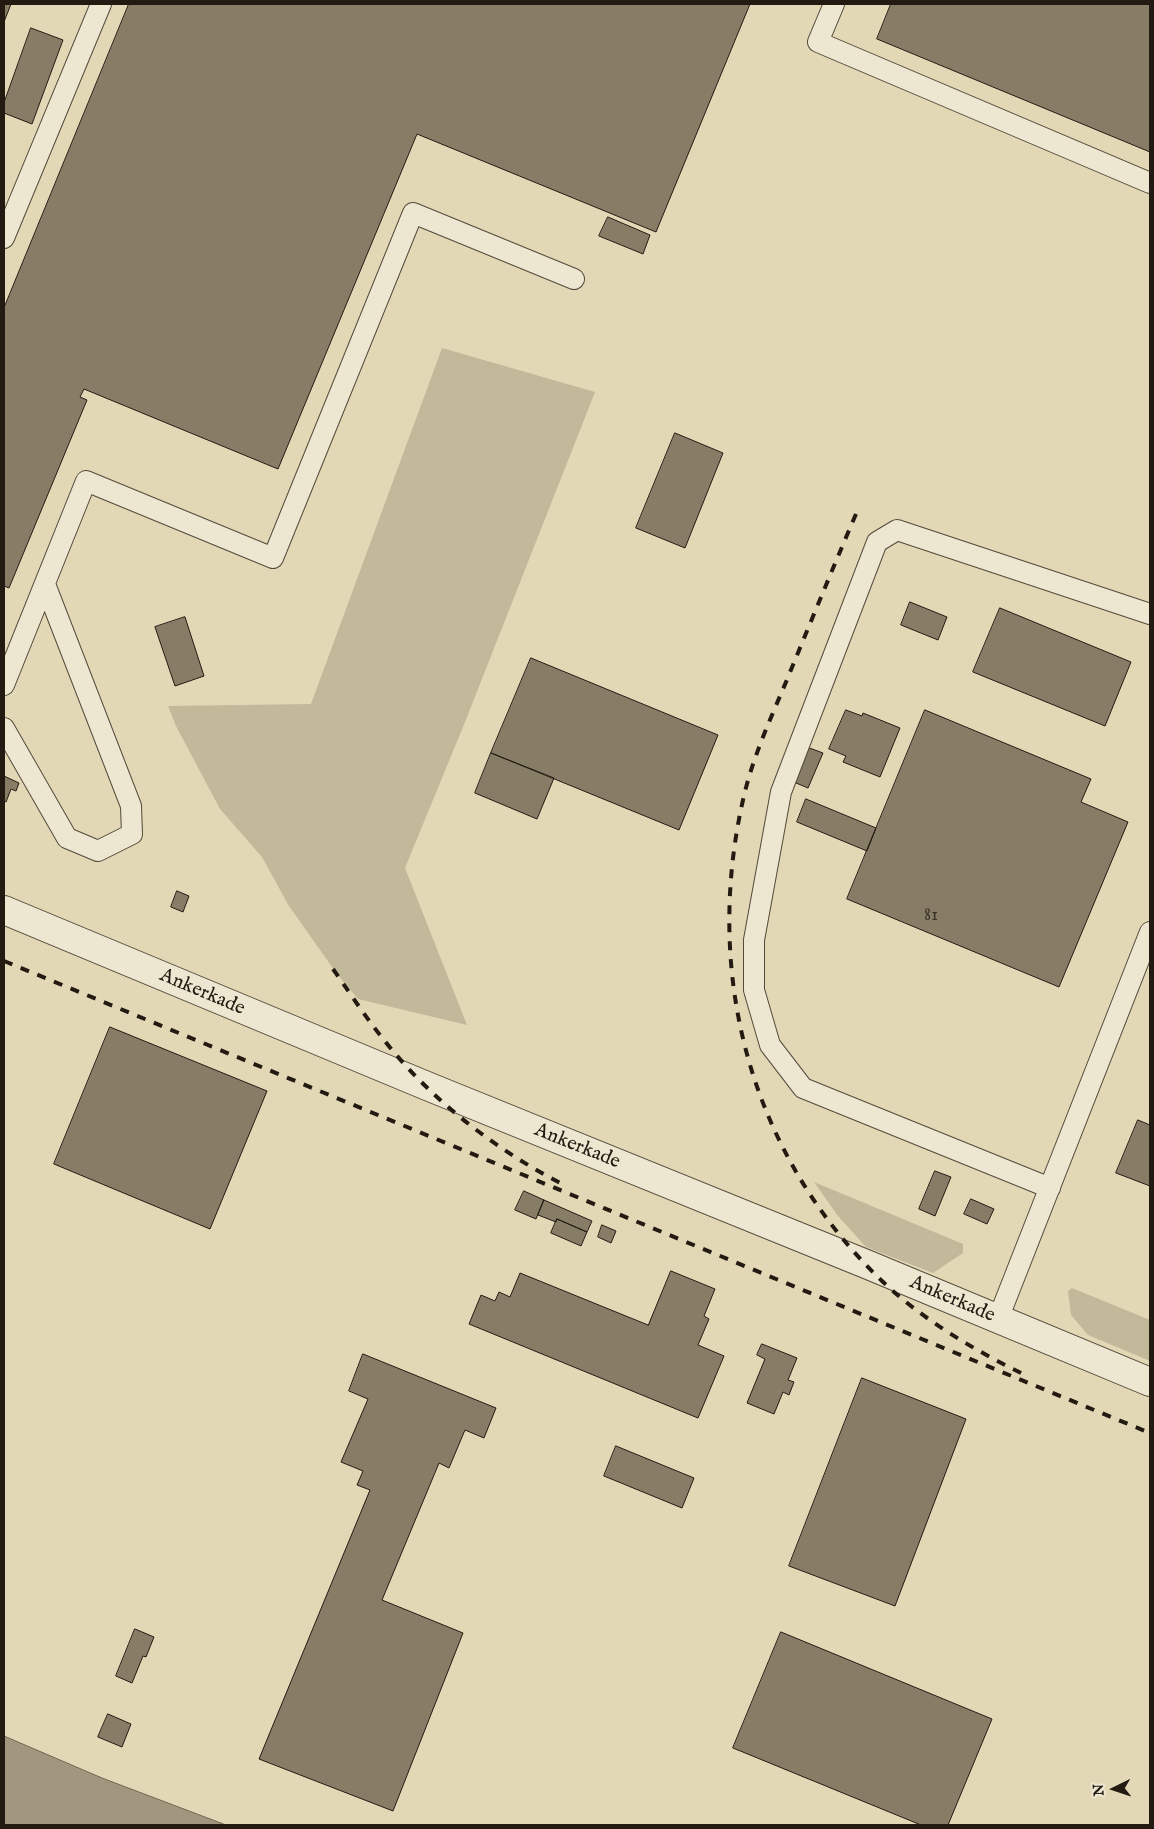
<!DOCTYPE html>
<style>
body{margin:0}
#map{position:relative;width:1154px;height:1829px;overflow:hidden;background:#e3d8b6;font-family:"IM FELL English",serif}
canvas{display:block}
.frame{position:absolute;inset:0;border:5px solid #231a12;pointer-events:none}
.north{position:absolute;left:1089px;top:1764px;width:50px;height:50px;-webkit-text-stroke:4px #ede6d0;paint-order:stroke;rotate:266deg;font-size:14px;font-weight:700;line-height:20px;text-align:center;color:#231a12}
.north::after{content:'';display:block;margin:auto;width:18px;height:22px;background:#231a12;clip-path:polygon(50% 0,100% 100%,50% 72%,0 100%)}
</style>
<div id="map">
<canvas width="1154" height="1829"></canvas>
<div class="frame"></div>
<div class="north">N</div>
</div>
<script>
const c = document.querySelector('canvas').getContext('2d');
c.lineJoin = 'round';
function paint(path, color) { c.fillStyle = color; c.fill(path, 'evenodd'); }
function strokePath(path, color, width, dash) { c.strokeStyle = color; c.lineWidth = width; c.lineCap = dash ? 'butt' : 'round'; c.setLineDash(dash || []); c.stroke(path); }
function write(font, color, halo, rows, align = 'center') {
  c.font = font + ' "IM FELL English",serif'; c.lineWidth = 5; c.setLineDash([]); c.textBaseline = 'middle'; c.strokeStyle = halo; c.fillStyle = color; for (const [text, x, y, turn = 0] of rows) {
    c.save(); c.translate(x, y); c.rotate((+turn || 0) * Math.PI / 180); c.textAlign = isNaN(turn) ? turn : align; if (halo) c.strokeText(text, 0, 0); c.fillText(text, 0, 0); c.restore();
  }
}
const green = new Path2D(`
 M442 348 595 392 463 727 405 868 467 1025 358 999 337 974 289 906 262 857 220 809 176 726 168 706 311 704Z
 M814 1182 963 1244V1253L933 1273 866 1247 838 1216Z
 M1072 1288 1150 1320V1361L1088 1335 1071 1315 1068 1291Z`);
const water = new Path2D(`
 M4 1736 102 1778 226 1825H4Z`);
const building = new Path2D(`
 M4 4H11L4 22Z
 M129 4H750L656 232 417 134 278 469 84 389 80 397 87 400 9 588 4 586V308Z
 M891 4H1150V152L877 39Z
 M31 28 63 40 32 124 4 113V103Z
 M608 217 650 235 643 254 599 236Z
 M675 433 723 453 685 548 636 528Z
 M910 602 947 617 938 640 901 625Z
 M1000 608 1131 662 1105 726 973 672Z
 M185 617 204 676 175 686 155 627Z
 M531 658 718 735 679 830 491 753Z
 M846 710 862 716 863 713 900 728 880 777 843 762 846 756 829 749Z
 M925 710 1091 779 1081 802 1128 822 1059 987 847 899Z
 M804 746 823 753 808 788 789 780Z
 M491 753 554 778 537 819 475 793Z
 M4 776 19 783 16 791 11 789 6 802 4 801Z
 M806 799 876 828 867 851 797 822Z
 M177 891 189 896 183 912 171 907Z
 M110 1027 267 1091 210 1229 54 1164Z
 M1138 1120 1150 1125V1186L1116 1173Z
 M935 1171 951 1177 935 1216 919 1209Z
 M524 1191 544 1200 536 1219 515 1210Z
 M971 1199 994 1209 987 1224 964 1214Z
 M544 1200 592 1221 587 1232 557 1219 556 1222 538 1215Z
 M557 1219 587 1232 581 1246 551 1233Z
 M602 1225 616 1231 611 1243 598 1237Z
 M671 1271 715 1289 704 1316 709 1319 698 1345 724 1356 698 1418 469 1324 481 1295 495 1301 499 1292 510 1297 520 1273 648 1325Z
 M762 1344 797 1358 788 1380 794 1382 789 1395 783 1392 774 1414 747 1403 765 1359 757 1355Z
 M363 1354 496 1408 484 1438 465 1430 449 1468 439 1463 382 1600 463 1633 393 1811 259 1759 370 1490 357 1485 363 1471 341 1462 368 1399 349 1391Z
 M862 1378 966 1419 895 1606 789 1566Z
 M616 1446 694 1478 682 1508 604 1476Z
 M135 1629 154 1637 146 1657 143 1656 132 1683 116 1676Z
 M781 1632 992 1719 948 1825H921L733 1748Z
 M108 1714 131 1724 122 1747 98 1737Z`);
const lane = new Path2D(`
 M834 4 818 42 1150 183
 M4 238 101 4
 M4 685 86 481 273 558 413 213 574 279
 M4 728 67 838 98 851 132 834 131 806 45 584
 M1050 1188 803 1088 770 1045 754 990V940L781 792 877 542 897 530 1150 614
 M998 1319 1150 932`);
const street = new Path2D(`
 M4 910 427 1086 866 1264 1150 1382`);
const rail = new Path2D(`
 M856 514C832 570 809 626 786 682 770 720 752 759 743 800 703 976 751 1155 882 1281 923 1320 974 1350 1025 1375
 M4 961 1150 1433
 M333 969C350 993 366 1018 384 1040 432 1101 496 1150 564 1185`);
const numberNames = [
 ["81",931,916]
];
const streetNames = [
 ["Ankerkade",202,993,23],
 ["Ankerkade",577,1147,22],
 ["Ankerkade",952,1300,23]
];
paint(green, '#c2b89a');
paint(water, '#a2977e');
strokePath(water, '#6f6553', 1);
paint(building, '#877d67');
strokePath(building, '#231a12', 1);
strokePath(lane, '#534a3b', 22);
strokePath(street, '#534a3b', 30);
strokePath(lane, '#ede6d0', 20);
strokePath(street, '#ede6d0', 28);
strokePath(rail, '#231a12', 4, [9, 9]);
write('18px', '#3c3327', null, numberNames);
write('20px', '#231a12', '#ede6d0', streetNames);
</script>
